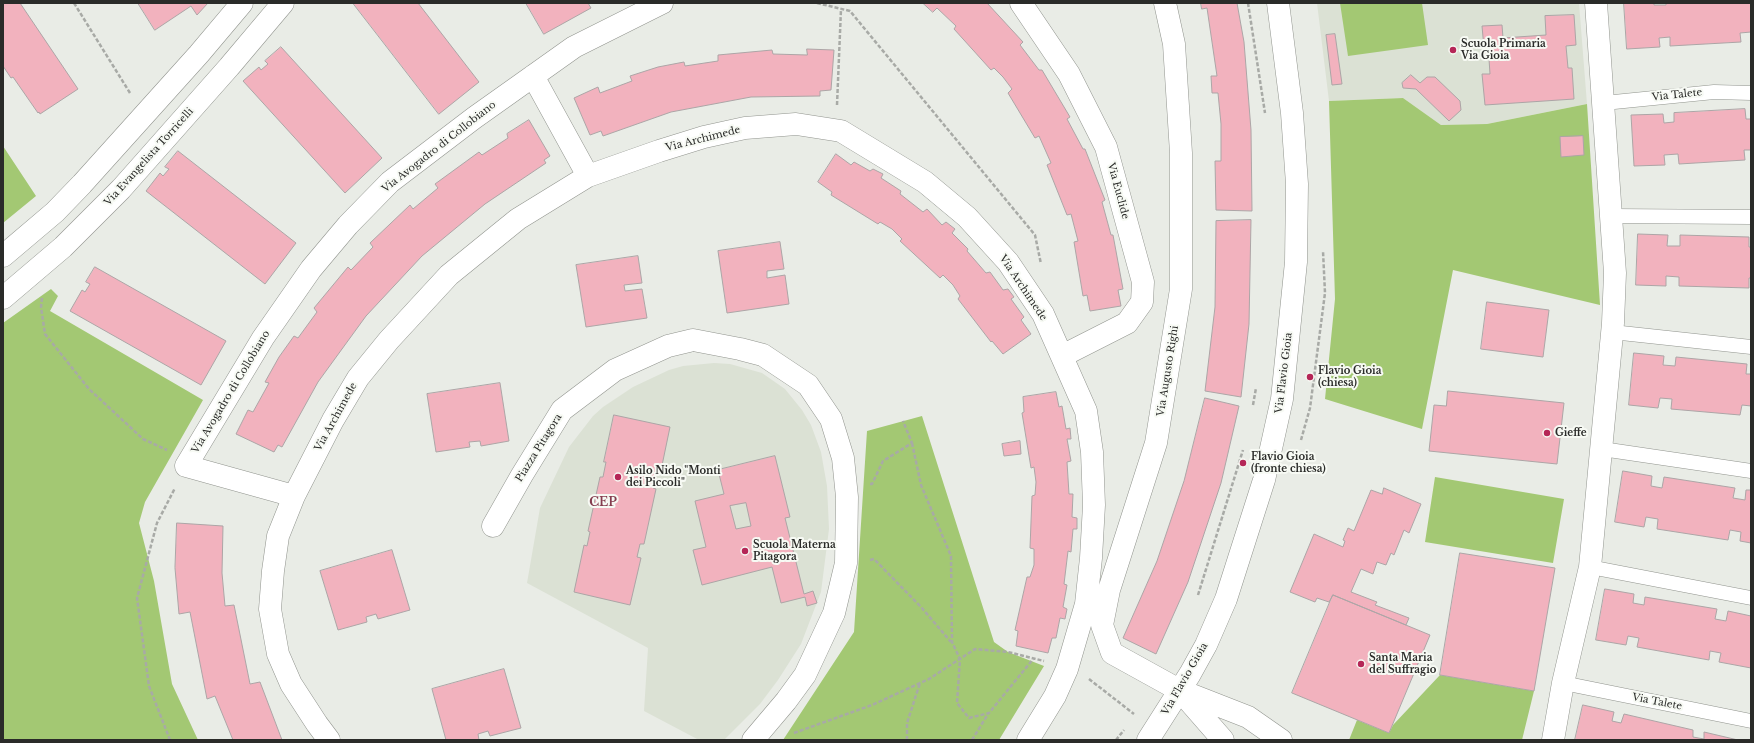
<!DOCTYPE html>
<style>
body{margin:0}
#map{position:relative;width:1754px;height:743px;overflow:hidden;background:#e9ece6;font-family:"Libre Baskerville",serif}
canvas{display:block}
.frame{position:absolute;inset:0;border:4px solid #2a2b29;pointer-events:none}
</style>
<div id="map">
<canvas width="1754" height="743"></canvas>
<div class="frame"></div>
</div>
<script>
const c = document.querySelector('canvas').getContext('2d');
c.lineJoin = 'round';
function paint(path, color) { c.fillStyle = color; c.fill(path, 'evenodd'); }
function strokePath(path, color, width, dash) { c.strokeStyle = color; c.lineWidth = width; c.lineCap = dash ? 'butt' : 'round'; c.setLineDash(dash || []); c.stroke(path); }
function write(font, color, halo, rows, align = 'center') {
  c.font = font + ' "Libre Baskerville",serif'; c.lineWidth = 4; c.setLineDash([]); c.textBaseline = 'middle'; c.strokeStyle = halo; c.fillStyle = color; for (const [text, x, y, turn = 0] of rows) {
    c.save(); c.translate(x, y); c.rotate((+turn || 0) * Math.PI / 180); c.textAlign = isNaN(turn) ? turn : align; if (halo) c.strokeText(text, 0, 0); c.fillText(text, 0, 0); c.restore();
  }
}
const built = new Path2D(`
 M1317 3H1579L1587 104 1487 124 1441 125 1403 98 1329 101Z
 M714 363 730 364 762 373 785 389 802 410 811 425 821 452 827 486 829 529 821 592 801 644 778 680 760 704 724 740H699L644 711 648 648 527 583 540 508 569 447 593 416 603 407 633 387 669 370 683 366Z`);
const green = new Path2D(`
 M1340 3H1422L1428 45 1348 56Z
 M1403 98 1441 125 1487 124 1587 104 1600 305 1453 270 1422 429 1325 399 1335 299 1329 101Z
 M3 146 36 196 3 223Z
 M51 289 58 296 50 311 203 400 145 502 139 523 154 581 172 684 198 740H3V323Z
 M922 416 994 642 1008 652 1044 666 999 740H783L854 632 867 431Z
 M1435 477 1564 499 1553 563 1425 542Z
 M1440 675 1534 691 1522 740H1349L1357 720 1389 733 1393 725Z`);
const building = new Path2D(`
 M3 3H20L78 89 40 114 39 112 38 113 13 77 11 78 3 66Z
 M138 3H208L197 15 191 6 155 30Z
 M353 3H418L479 82 439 114Z
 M526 3H588L591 8 544 34Z
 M923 3H987L1023 42 1020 45 1039 70H1042L1070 117 1067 119 1083 149H1085L1105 200 1102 202 1111 235H1113L1123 289 1118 290 1121 306 1090 311 1087 295 1083 296 1074 242 1078 241 1071 214 1067 215 1047 165 1051 163 1039 136 1035 138 1008 93 1012 89 1003 77 994 68 991 70 954 29 956 26 937 8 933 12Z
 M1201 3H1237L1244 42 1251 130 1252 211 1216 210 1215 161H1221V124L1218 93H1212L1211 76H1217L1207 8 1202 9Z
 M1624 3H1654V5H1666V3H1751V32L1740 33 1741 42 1670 46V37L1659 38 1660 47 1627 49Z
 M1574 15 1576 45 1566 46 1568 68H1572L1574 99 1485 105 1482 74H1490L1489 59H1485L1482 26 1502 25 1503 38 1546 35 1545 16Z
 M1335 34 1342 84 1332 85 1326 35Z
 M281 47 382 158 345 193 243 81 259 67 261 70 268 64 265 61Z
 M807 49 834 50 831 90 820 91V96L751 97 671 112 603 136 601 131 590 135 574 98 598 87 600 93 632 81 630 76 658 67 684 62 685 66 718 61V55L772 50 773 54 807 55Z
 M1411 75 1420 83 1427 77H1435L1460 101 1461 110 1449 121 1416 89 1403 88 1402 83Z
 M1745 109 1746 119H1751V150H1744L1745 160 1679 164 1678 154 1664 155 1665 165 1634 166 1631 115 1663 114 1664 123 1674 122V113Z
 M529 120 550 156 544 160 546 163 485 204 422 256 366 316 318 382 282 447 278 445 274 452 236 434 248 410 253 412 269 383 265 382 279 357 294 336 298 338 317 312 314 308 348 267 351 270 373 247 370 243 410 205 413 209 438 188 435 184 479 152 482 155 508 138 507 134Z
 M1583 136 1584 155 1561 157 1560 137Z
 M178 151 296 243 265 284 146 191 160 173 163 176 169 169 165 167Z
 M836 154 851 165 854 162 870 171 873 169 883 174 881 178 901 191 900 194 923 212 927 209 942 225 946 222 955 229 952 233 968 249 967 251 986 273 990 272 1003 290 1008 289 1014 297 1011 299 1024 317 1021 320 1031 334 1003 354 992 341 991 342 958 299 960 296 953 285 943 275 940 278 900 241 902 239 892 229 880 222 878 224 831 195 832 192 818 182Z
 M1251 220 1249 324 1241 397 1205 391 1215 307 1216 221Z
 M1638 234 1668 235 1667 246H1680V235L1749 237V247H1751V278H1749V288L1679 286V277L1666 276V286L1636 285Z
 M780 242 784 269 767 271V278L785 275 789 304 727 313 718 251Z
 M638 256 642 283 624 285 625 291 642 289 647 318 586 327 576 265Z
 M95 267 226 341 201 385 70 311 82 290 85 292 90 284 86 282Z
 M1487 302 1549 310 1543 357 1481 349Z
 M1634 353 1664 356 1663 365 1675 366 1676 357 1747 364 1746 374H1751V406L1742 405 1740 415 1671 409 1672 399 1660 398 1658 408 1629 405Z
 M500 383 509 441 481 446 480 441 469 442 470 447 436 452 427 394Z
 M1448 391 1564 403 1557 464 1429 451 1434 405 1446 406Z
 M1056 392 1059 407 1062 406 1066 429 1070 428 1071 439H1067L1071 461 1067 462 1069 494H1073L1072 517 1077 518V529H1073L1071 552 1068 551 1064 584 1067 585 1063 607 1067 609 1065 619 1060 618 1056 638H1052L1048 653 1016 646 1018 631 1015 630 1027 577H1030L1034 565V549L1030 548 1032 496 1035 495 1036 482 1034 467 1031 468 1022 413 1024 412 1023 397Z
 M1205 398 1239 406 1221 483 1188 582 1156 654 1123 638 1157 561 1184 481Z
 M614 415 670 427 660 475 656 474 653 488 656 489 644 544H640L637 557 641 558 630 605 574 592 584 545 587 546 590 532 588 531 600 477H603L606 462H604Z
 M1020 441 1021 454 1004 456 1002 444Z
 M775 456 790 517 785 518 804 594 813 591 817 603 807 606 805 597 781 603 772 567 702 585 693 550 706 547 695 501 724 494 718 470ZM746 503 751 526 736 529 730 506Z
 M1623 471 1652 476 1651 486 1662 488 1664 477 1735 488 1733 498 1745 500 1746 490H1751V543L1740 541 1741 532 1730 530 1728 540 1657 529 1658 519 1646 517 1644 527 1615 522Z
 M1384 488 1421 504 1409 533 1404 530 1394 555 1391 553 1386 565 1377 562 1373 574 1361 569 1351 592 1377 602 1375 605 1409 618 1406 625 1333 595 1329 602 1317 598 1315 602 1290 592 1314 534 1343 547 1345 541 1343 540 1348 528 1354 531 1371 490 1382 494Z
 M177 523 223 526 222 573 225 606 234 605 250 684 260 682 282 740H233L215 696 207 699 190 612 179 614 175 568Z
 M392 550 410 610 378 619 376 614 366 617 367 622 338 630 320 571Z
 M1460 553 1555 568 1534 691 1440 675Z
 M1605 589 1634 594 1633 603 1644 605 1645 597 1717 609 1715 619 1726 621 1728 611 1751 616V668L1719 662 1721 653 1710 651 1709 660 1637 647 1639 638 1628 636 1626 645 1596 640Z
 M1333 595 1430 635 1389 733 1292 693Z
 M504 669 521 728 490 736 488 731 478 734 479 740H446L432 689Z
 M1583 705 1614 712 1612 721 1621 723 1624 714 1693 730V737L1704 739V732L1738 740H1575Z`);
const path = new Path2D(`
 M74 3 130 93
 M817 3 850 11 1035 235 1041 264
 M1248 3 1265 113
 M837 105 841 9
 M42 298 41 307 45 334 89 389 143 439 167 450
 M1253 405 1256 388
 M1301 440 1310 408 1325 293 1323 251
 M912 443 921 485 951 556 952 642 960 659 957 703 969 718 989 713 1034 658
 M870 484H872L883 461 912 443 903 421
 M870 560 874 559 921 607 951 642
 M1198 595 1243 450
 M1089 679 1134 714
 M794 733 872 705 929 679 975 649 1008 652 1044 661
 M170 740 149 686 137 598 157 523 175 488
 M907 740V723L920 683
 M972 740 988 714
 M1116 740 1124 730`);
const service = new Path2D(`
 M1604 103 1714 92 1751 93
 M1611 216 1751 217
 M1612 332 1751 347
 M1602 449 1751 471
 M1590 567 1751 598
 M1563 683 1751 721`);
const minor = new Path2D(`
 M1021 3 1069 74 1106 147 1143 282 1142 302 1127 323 1062 356
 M1165 3 1174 44 1181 153V289L1156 443 1109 590 1102 625 1112 653 1179 690 1248 717 1281 740
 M533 76 588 176
 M294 496 186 466 263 338 311 269 348 225 390 182 474 118 574 47 662 3
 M493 526 522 475 562 410 615 370 668 346 693 340 740 349 763 355 808 385 831 419 843 458 847 497 846 563 834 613 805 675 786 701 753 740
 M1182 693 1223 740
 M329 740 317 724 291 684 278 654 270 609 273 571 278 536 294 496 333 420 358 378 389 340 449 275 518 219 588 176 659 151 704 137 745 128 796 124 841 131 925 182 967 217 1008 262 1043 314 1086 411 1092 452 1094 505 1091 558 1086 604 1067 669 1055 696 1028 740
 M1553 740 1563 683 1590 567 1613 323 1615 273 1596 3`);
const tertiary = new Path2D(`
 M3 256 55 212 82 184 199 54 242 3
 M3 298 63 247 121 189 229 67 283 3`);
const secondary = new Path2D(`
 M1148 740 1190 674 1206 645 1226 599 1264 480 1282 399 1296 262 1297 184 1292 113 1278 3`);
const markers = [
 [1453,50,4,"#b52657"],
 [1310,377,4,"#b52657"],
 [1547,433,4,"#b52657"],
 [1243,463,4,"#b52657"],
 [618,477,4,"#b52657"],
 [745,551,4,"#b52657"],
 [1361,664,4,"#b52657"]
];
const poiNames = [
 ["Scuola Primaria",1461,44],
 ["Via Gioia",1461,56],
 ["Flavio Gioia",1318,371],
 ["(chiesa)",1318,383],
 ["Gieffe",1555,433],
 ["Flavio Gioia",1251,457],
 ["(fronte chiesa)",1251,469],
 ["Asilo Nido \"Monti",626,471],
 ["dei Piccoli\"",626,483],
 ["Scuola Materna",753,545],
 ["Pitagora",753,557],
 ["Santa Maria",1369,658],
 ["del Suffragio",1369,670]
];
const streetNames = [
 ["Via Talete",1677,95,-6],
 ["Via Archimede",703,139,-14],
 ["Via Avogadro di Collobiano",439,147,-38],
 ["Via Evangelista Torricelli",149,157,-48],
 ["Via Euclide",1118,191,75],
 ["Via Archimede",1023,288,56],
 ["Via Augusto Righi",1168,371,-81],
 ["Via Flavio Gioia",1284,373,-83],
 ["Via Avogadro di Collobiano",231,392,-59],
 ["Via Archimede",336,417,-61],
 ["Piazza Pitagora",539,448,-58],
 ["Via Flavio Gioia",1185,679,-60],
 ["Via Talete",1657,702,11]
];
const quarterNames = [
 ["CEP",603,503]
];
paint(built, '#dbe1d4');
paint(green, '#a3c873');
paint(building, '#f2b2be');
strokePath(building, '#aca5a6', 1);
strokePath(service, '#91948e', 15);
strokePath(minor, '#91948e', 23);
strokePath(tertiary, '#91948e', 23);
strokePath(secondary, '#91948e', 23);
strokePath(path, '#a8aaa6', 2.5, [4, 2]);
strokePath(service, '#fff', 14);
strokePath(minor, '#fff', 22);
strokePath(tertiary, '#fff', 22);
strokePath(secondary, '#fff', 22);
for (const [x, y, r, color] of markers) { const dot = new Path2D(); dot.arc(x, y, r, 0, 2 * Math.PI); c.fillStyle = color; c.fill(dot); strokePath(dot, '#f7faf4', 1.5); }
write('bold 10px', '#2a2b29', '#f7faf4', poiNames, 'left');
write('10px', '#2a2b29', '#f7faf4', streetNames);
write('bold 12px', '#853d4f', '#f7faf4', quarterNames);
</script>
